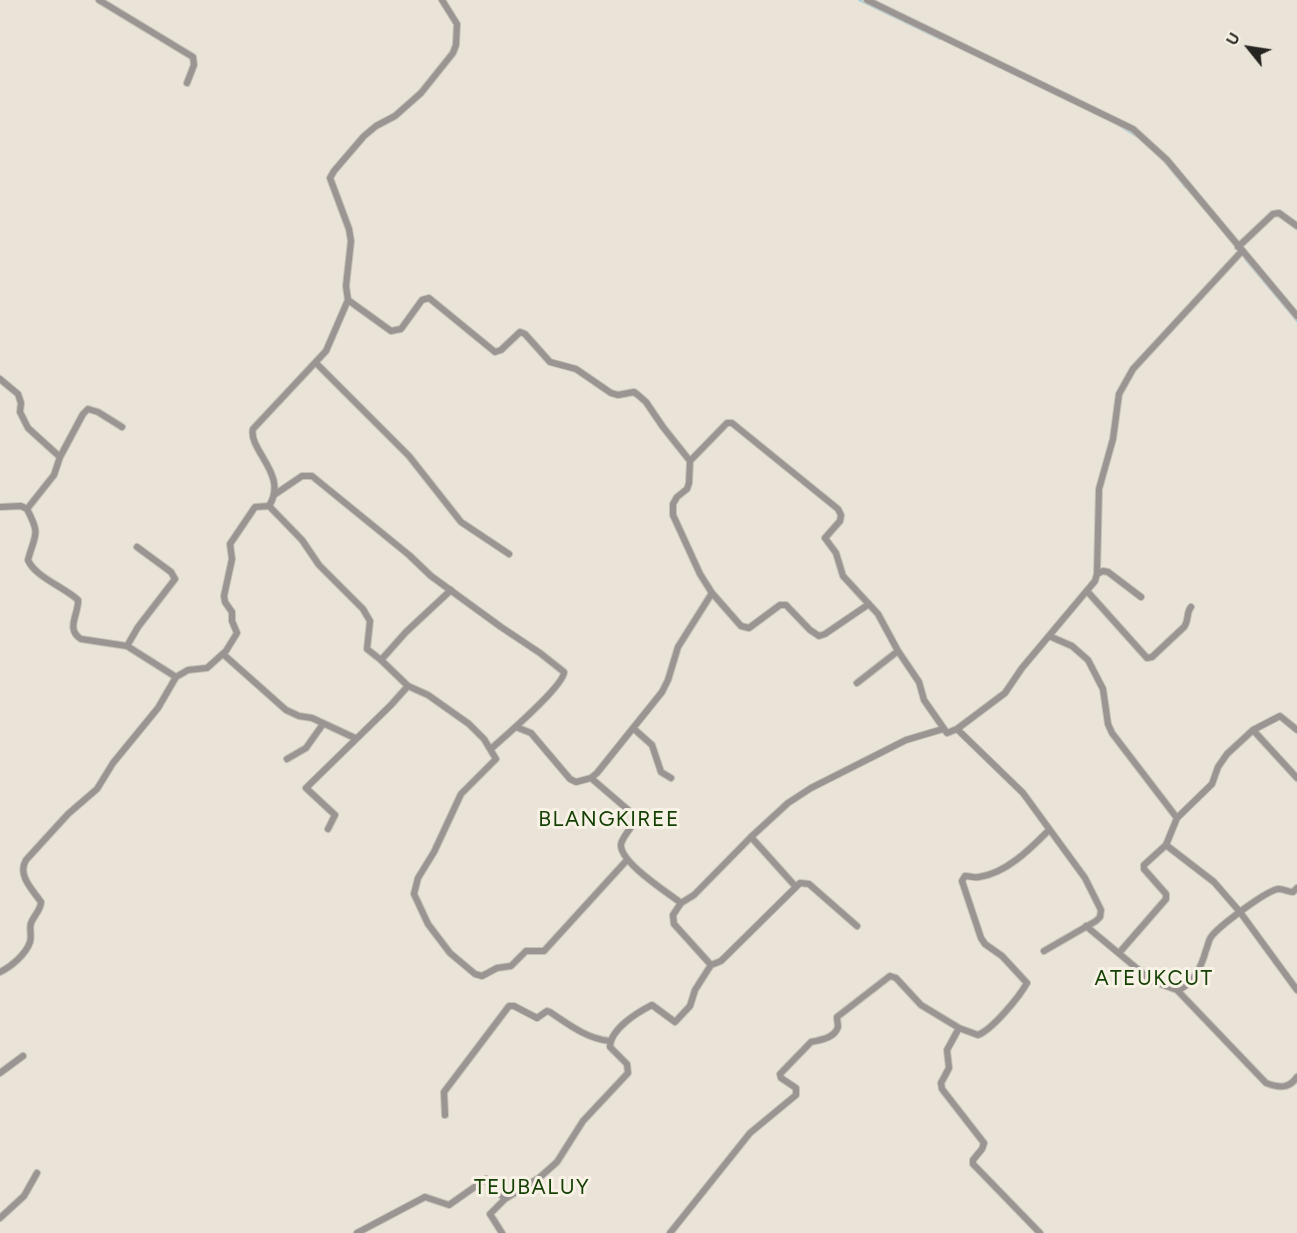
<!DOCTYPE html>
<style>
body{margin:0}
#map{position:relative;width:1297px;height:1233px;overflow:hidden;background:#eae4d8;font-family:Figtree,sans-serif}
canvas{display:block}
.north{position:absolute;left:1219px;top:18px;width:60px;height:60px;-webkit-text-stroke:4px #f8f1e6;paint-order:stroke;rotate:300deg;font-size:16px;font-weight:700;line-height:24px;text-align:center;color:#272521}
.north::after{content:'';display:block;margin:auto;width:21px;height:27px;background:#272521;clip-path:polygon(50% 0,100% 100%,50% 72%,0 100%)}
</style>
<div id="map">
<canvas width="1297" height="1233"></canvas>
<div class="north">U</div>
</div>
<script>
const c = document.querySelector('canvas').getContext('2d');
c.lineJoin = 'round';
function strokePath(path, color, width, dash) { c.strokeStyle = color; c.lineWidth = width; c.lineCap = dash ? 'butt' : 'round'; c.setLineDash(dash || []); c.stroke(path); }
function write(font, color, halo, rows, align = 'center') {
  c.font = font + ' Figtree,sans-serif'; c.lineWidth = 6; c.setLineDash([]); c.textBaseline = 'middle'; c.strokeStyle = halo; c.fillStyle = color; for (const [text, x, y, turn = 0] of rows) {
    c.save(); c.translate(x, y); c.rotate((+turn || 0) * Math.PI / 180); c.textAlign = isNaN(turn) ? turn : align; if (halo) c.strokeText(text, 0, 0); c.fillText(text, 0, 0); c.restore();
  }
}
const stream = new Path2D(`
 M859 0 940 39
 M1118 125 1139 138
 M1163 160 1186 188
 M1245 259 1297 321`);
const street = new Path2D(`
 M99 0 193 57 194 65 187 83
 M867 0 1133 129 1167 160 1297 316
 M1238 247 1273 214 1279 213 1297 226
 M348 300 391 331 401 329 422 300 429 298 495 352 501 350 520 332 525 334 550 362 576 369 611 393 618 395 634 392 638 395 646 402 663 427 690 461 727 423H732L838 509 841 515 840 521 825 538 836 553 843 576 878 614 898 651 919 682 924 700 947 733 957 729 1005 693 1022 668 1095 581 1097 574 1099 489 1113 439 1119 394 1133 369 1242 251
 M316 363 409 456 461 522 509 554
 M0 379 18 394 21 403 20 412 28 428 60 457 54 475 27 509
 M60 457 83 414 88 409 98 412 122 427
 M690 461 689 483 687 489 677 497 673 504V515L700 574 712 593 741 626 749 628 780 605H786L810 630 819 636 825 634 869 604
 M274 495 302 476H312L409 555 431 576 501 627 540 653 564 672C564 686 504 737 491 749
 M269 506C289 475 248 450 253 429L326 351 348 300 346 286 351 241 349 229 330 178 334 171 364 136 376 126 395 116 421 93 453 53 456 45 457 24 442 0
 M0 507 21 506 27 509C41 536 35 533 28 560 35 577 64 587 78 600 79 614 65 629 81 639L127 646 176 677
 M1097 574 1103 571 1108 572 1141 597
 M451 590 406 632 381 660 408 686 428 695 469 724 484 739 496 759 461 794 434 852 418 878 414 894 428 924 450 953 475 974 482 976 497 968 511 966 526 951H544L627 860
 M1087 591 1147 658 1152 657 1184 627C1189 621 1186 613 1191 607
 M1049 636 1072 646 1088 660 1103 689 1108 724 1112 733 1177 818
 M127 646 138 627 175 579 171 572 137 547
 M223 654 286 710 299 716 312 718 355 738
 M857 683 898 651
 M516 727 531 733 570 779 576 782 591 778 597 773 662 692 668 680 678 647 712 593
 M633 728 652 745 661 772 671 778
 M957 729 1023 793 1085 878 1101 910 1100 917 1096 921 1044 951
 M1253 730 1280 716 1297 730
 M287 759 306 748 323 724
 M591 778 634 815 636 820C632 827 623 836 621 844 619 862 667 892 681 903
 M328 829 335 815 306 788 391 705 408 686
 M751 837 796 887
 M1166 845 1214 882 1240 912 1297 990
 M1086 926 1152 981 1177 990 1266 1083C1279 1088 1289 1089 1297 1077
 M1119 953 1166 899V894L1144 869V865L1166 845 1177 818 1212 784 1218 767 1227 754 1253 730 1297 778
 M711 965 721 961 800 883 809 884 857 926
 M0 972C11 967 26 954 30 942 32 936 29 929 31 923 34 915 41 910 41 902 32 889 17 875 26 860L68 814 97 789 113 763 158 708 176 677 188 670 207 668 226 651 237 633 232 621V612L225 602 224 596 232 559 230 544 255 507 269 506 302 540 319 565 363 609 370 621 367 649 381 660
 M1177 990C1193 986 1202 965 1206 950 1208 946 1208 941 1211 937 1218 927 1268 889 1279 889 1284 889 1288 892 1293 892L1297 888
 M0 1073 23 1056
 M445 1115 444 1092 509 1006H514L537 1018 547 1011 550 1012C568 1024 587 1039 610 1041
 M0 1218 24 1196 37 1173
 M357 1233 425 1197 449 1205 486 1179 505 1199 539 1178 557 1162 583 1121 628 1073 627 1064 610 1047C610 1029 638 1012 652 1005L675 1022 690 1006 695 990 711 965 674 924 673 915 681 903 694 895 751 837 788 803 811 788 906 740 943 729
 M502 1233 490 1214 505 1199
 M670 1233 750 1133 796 1095V1088L781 1078 780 1074 811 1042C819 1040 834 1039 838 1027 838 1024 837 1020 837 1017L890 976 896 978 921 1005 959 1028
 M1040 1233 973 1164V1160L982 1149 984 1143 942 1089 941 1083 949 1068 947 1050 959 1028 978 1035C993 1029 1019 997 1027 983L1002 956 985 944 981 938 962 881 965 876C970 876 975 878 979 877 1007 873 1031 848 1049 830`);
const quarterNames = [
 ["BLANGKIREE",609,820],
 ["ATEUKCUT",1154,979],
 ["TEUBALUY",532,1188]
];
strokePath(stream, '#aad0d9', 2);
strokePath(street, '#c7c2b7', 8);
strokePath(street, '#9a9493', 6);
c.letterSpacing = '1.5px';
write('21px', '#144003', '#f8f1e6', quarterNames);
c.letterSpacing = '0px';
</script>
